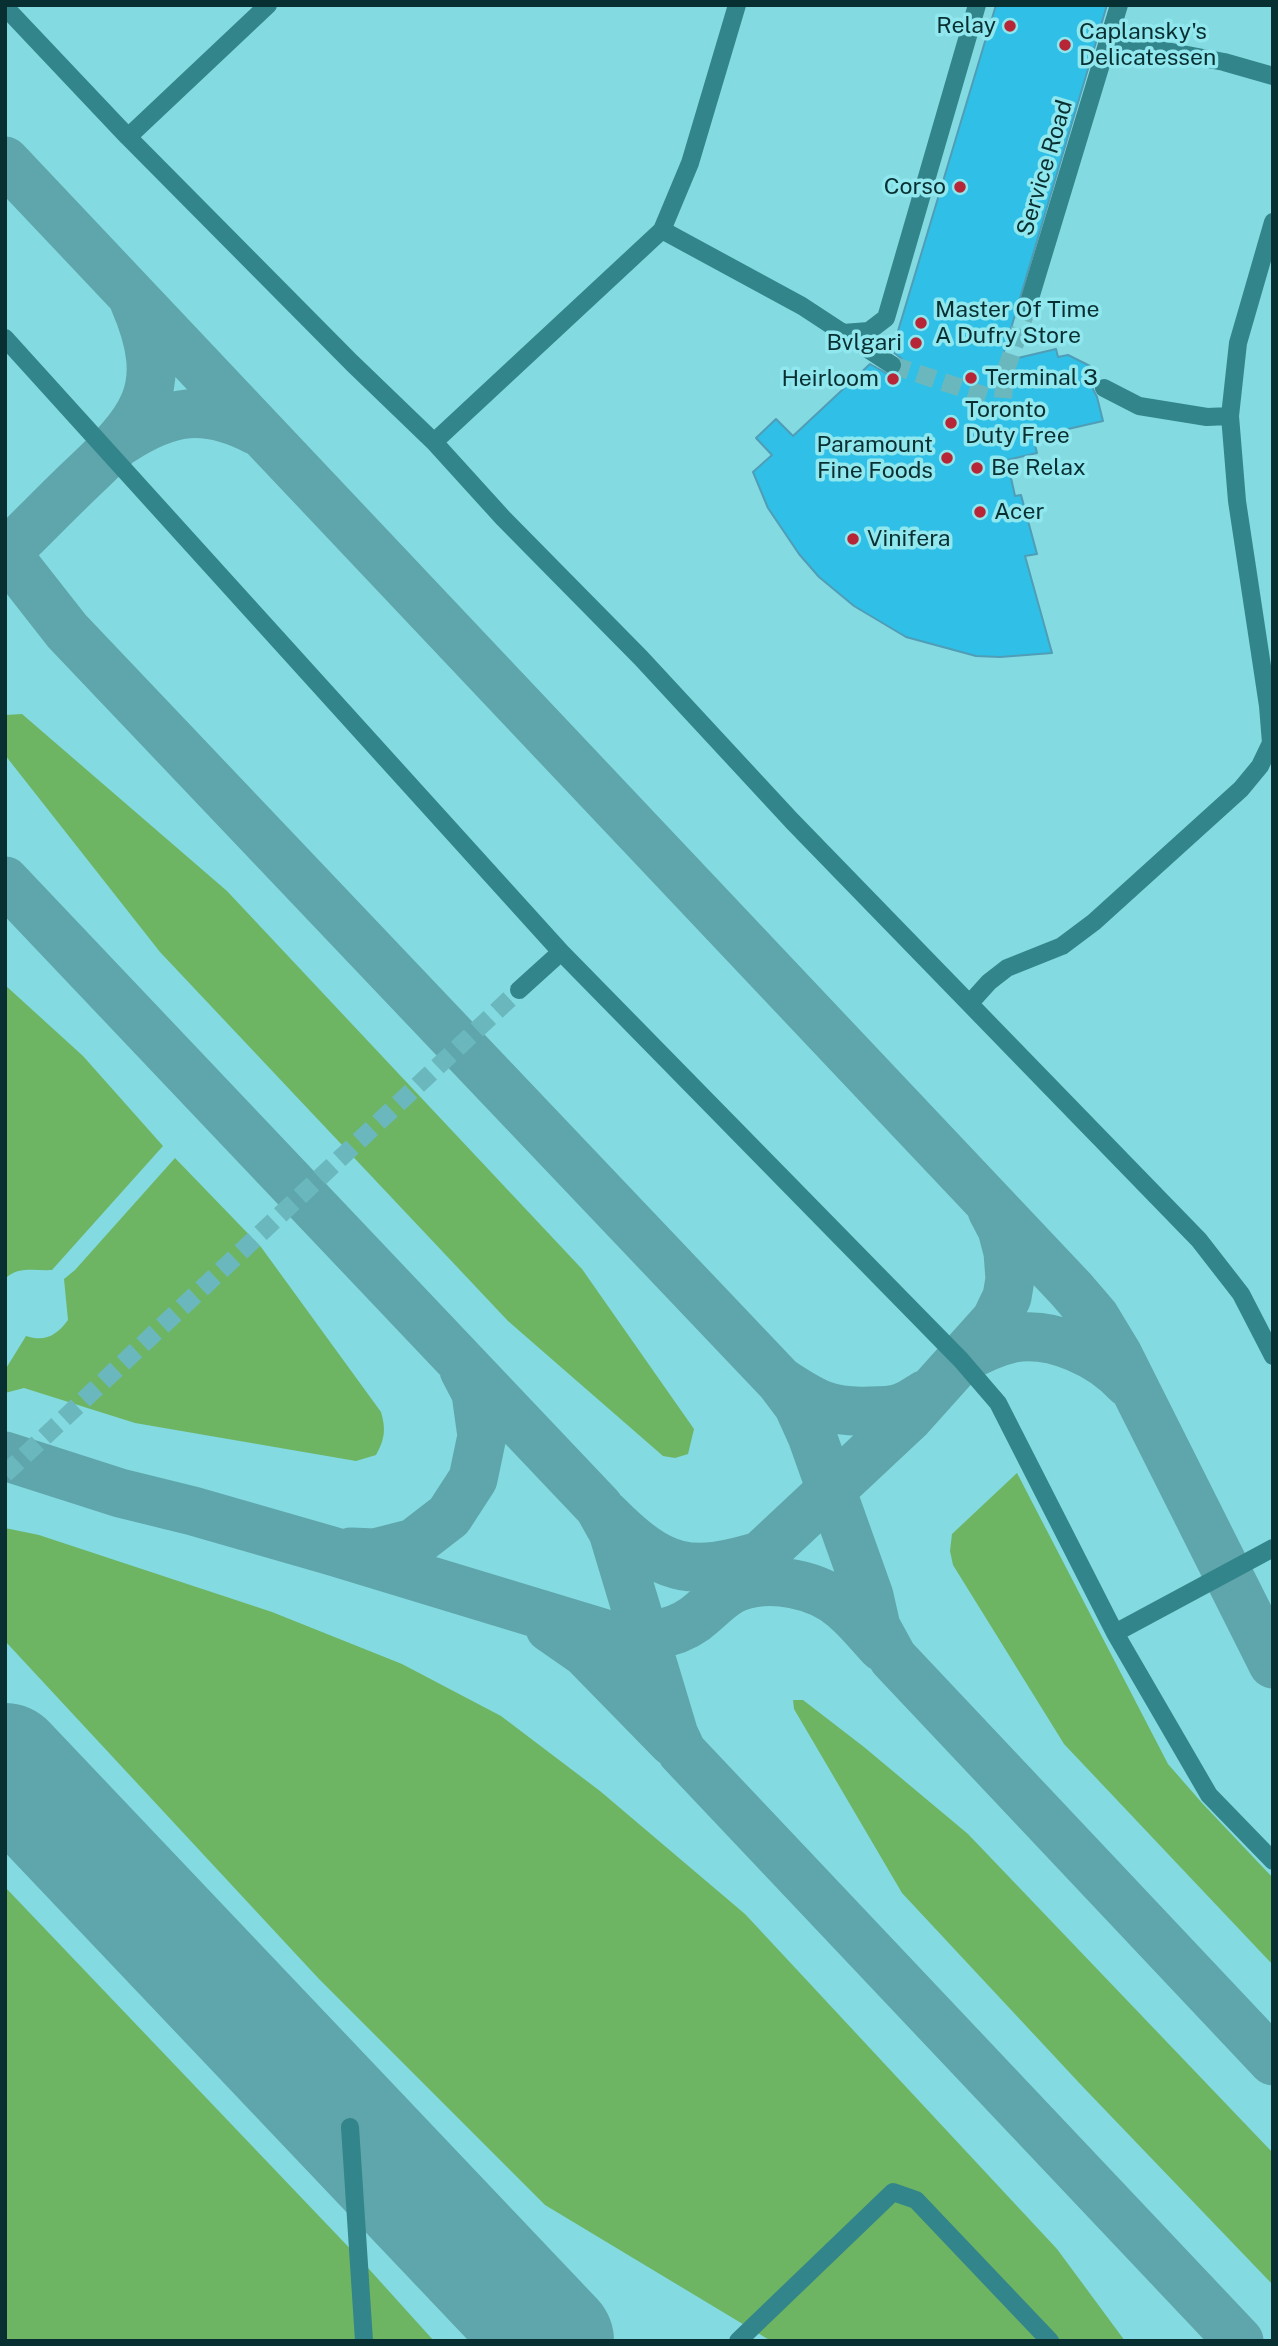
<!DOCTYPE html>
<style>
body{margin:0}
#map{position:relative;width:1278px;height:2346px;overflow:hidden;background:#83dae0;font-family:"Public Sans",sans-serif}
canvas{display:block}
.frame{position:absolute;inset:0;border:7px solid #082f31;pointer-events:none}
</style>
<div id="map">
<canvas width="1278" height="2346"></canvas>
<div class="frame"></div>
</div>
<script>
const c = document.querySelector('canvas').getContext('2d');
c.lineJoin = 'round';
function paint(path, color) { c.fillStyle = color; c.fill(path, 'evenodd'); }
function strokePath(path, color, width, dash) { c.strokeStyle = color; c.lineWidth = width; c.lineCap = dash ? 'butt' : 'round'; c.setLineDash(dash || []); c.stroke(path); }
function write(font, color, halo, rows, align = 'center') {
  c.font = font + ' "Public Sans",sans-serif'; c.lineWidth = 7; c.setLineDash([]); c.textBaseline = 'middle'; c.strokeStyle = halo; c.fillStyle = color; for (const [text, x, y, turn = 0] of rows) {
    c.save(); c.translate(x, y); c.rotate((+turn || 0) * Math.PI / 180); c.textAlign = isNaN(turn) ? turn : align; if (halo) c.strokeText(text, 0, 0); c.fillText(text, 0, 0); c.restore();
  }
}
const green = new Path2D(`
 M22 714 227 891 582 1269 694 1429 688 1454 675 1458 663 1456 508 1321 160 952 5 755V715Z
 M5 985 83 1056 163 1146 52 1270C36 1271 17 1266 5 1279Z
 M175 1158 261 1247 381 1412C386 1429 385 1439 376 1455L356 1461 135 1423 24 1388 5 1393V1370L26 1336C45 1342 56 1336 68 1320L64 1279 75 1270Z
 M1017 1473 1168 1764 1202 1803 1273 1878V1965L1064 1744 953 1565 950 1551 952 1534Z
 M5 1528 39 1535 272 1612 402 1664 501 1716 600 1791 745 1914 1057 2249 1125 2341H771L545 2205 319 1979 5 1641Z
 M793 1700H803L864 1747 968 1834 1273 2153V2285L1083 2087 902 1893 794 1709Z
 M5 1887 359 2258 434 2341H5Z`);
const taxiway = new Path2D(`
 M5 161 1071 1289 1095 1317 1118 1355 1273 1664
 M121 441C170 409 205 404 257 431
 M5 552 67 631 780 1381 798 1405 812 1436 869 1596 876 1627 893 1658 1273 2061
 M5 554C30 530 54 505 78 482 142 422 173 391 134 301
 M5 881 599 1507 613 1532 674 1735 682 1752 1239 2341
 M962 1359C978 1350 995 1342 1013 1338 1053 1331 1102 1354 1128 1383
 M780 1381C813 1403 829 1413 870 1411 881 1411 893 1411 903 1407 911 1404 919 1398 926 1394
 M5 1456 120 1493 193 1511 332 1551 612 1636C641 1637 670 1637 695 1619 709 1609 721 1593 738 1587 771 1575 818 1584 845 1608 858 1619 870 1634 882 1647
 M607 1516C662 1571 689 1578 763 1555
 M351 1552 375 1553 414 1543 449 1516 473 1479 482 1436 476 1393 464 1370
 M720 1594 910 1416 996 1320 1007 1297 1010 1279 1008 1252 1002 1229 992 1210
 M550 1628 586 1653 673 1742
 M478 2262 588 2341`);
const runway = new Path2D(`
 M5 1764 553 2341`);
const building = new Path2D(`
 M996 5H1107L1001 362 1056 349 1058 357 1068 355 1090 366 1094 383 1093 389 1097 397 1103 421 1033 437 1037 453 1007 460 1015 496 1021 495 1037 554 1025 556 1052 653 1000 657 976 656 906 637 854 606 819 577 799 554 768 508 753 472 772 455 756 438 776 419 793 436 870 364 891 376 898 375 902 371V359L892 351Z`);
const minorTunnel = new Path2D(`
 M892 365 992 398
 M1003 398 1005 373 1028 305
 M5 1474 519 990`);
const minor = new Path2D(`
 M5 7 128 137 352 363 434 442 503 518 641 658 792 821 1199 1240 1241 1294 1273 1356
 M1109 40 1224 62 1273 76
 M128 137 268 5
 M662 230 802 306 892 365
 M1028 305 1119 5
 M843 333 869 331 886 318 977 5
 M5 338 561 952 961 1360 998 1403 1115 1633 1209 1795 1273 1861
 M1104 388 1139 406 1207 417 1230 416
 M434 442 662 230 690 163 737 5
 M519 990 561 952
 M970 1003 989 982 1007 968 1062 946 1094 922 1241 789 1260 766 1271 743 1268 706 1237 501 1230 416 1238 343 1273 222
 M1115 1633 1273 1548
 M350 2127 364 2341
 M738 2341 893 2192 916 2200 1050 2341`);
const markers = [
 [1010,26,7,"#b72636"],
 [1065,45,7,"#b72636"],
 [960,187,7,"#b72636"],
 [921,323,7,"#b72636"],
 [916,343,7,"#b72636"],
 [971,378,7,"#b72636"],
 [893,379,7,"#b72636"],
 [951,423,7,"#b72636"],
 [947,458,7,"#b72636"],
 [977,468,7,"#b72636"],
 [980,512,7,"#b72636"],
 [853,539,7,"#b72636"]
];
const poiNames = [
 ["Relay",996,26,"right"],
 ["Caplansky's",1079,32],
 ["Delicatessen",1079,58],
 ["Corso",946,187,"right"],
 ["Master Of Time",935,310],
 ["A Dufry Store",935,336],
 ["Bvlgari",902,343,"right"],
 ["Terminal 3",985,378],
 ["Heirloom",879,379,"right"],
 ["Toronto",965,410],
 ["Duty Free",965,436],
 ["Paramount",933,445,"right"],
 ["Fine Foods",933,471,"right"],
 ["Be Relax",991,468],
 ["Acer",994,512],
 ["Vinifera",867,539]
];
const streetNames = [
 ["Service Road",1045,168,-73]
];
paint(green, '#6eb563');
strokePath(taxiway, '#5ea6ab', 49);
strokePath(runway, '#5ea6ab', 122);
paint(building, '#30c0e7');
strokePath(building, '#4f9db6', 2);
strokePath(minorTunnel, '#6ab8bd', 18, [18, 9]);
strokePath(minor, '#32858b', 18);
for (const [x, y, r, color] of markers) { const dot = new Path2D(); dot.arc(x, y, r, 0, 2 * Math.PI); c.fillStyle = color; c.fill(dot); strokePath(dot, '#90e7ed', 2.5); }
write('23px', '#082f31', '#90e7ed', poiNames, 'left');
write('23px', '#082f31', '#90e7ed', streetNames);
</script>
